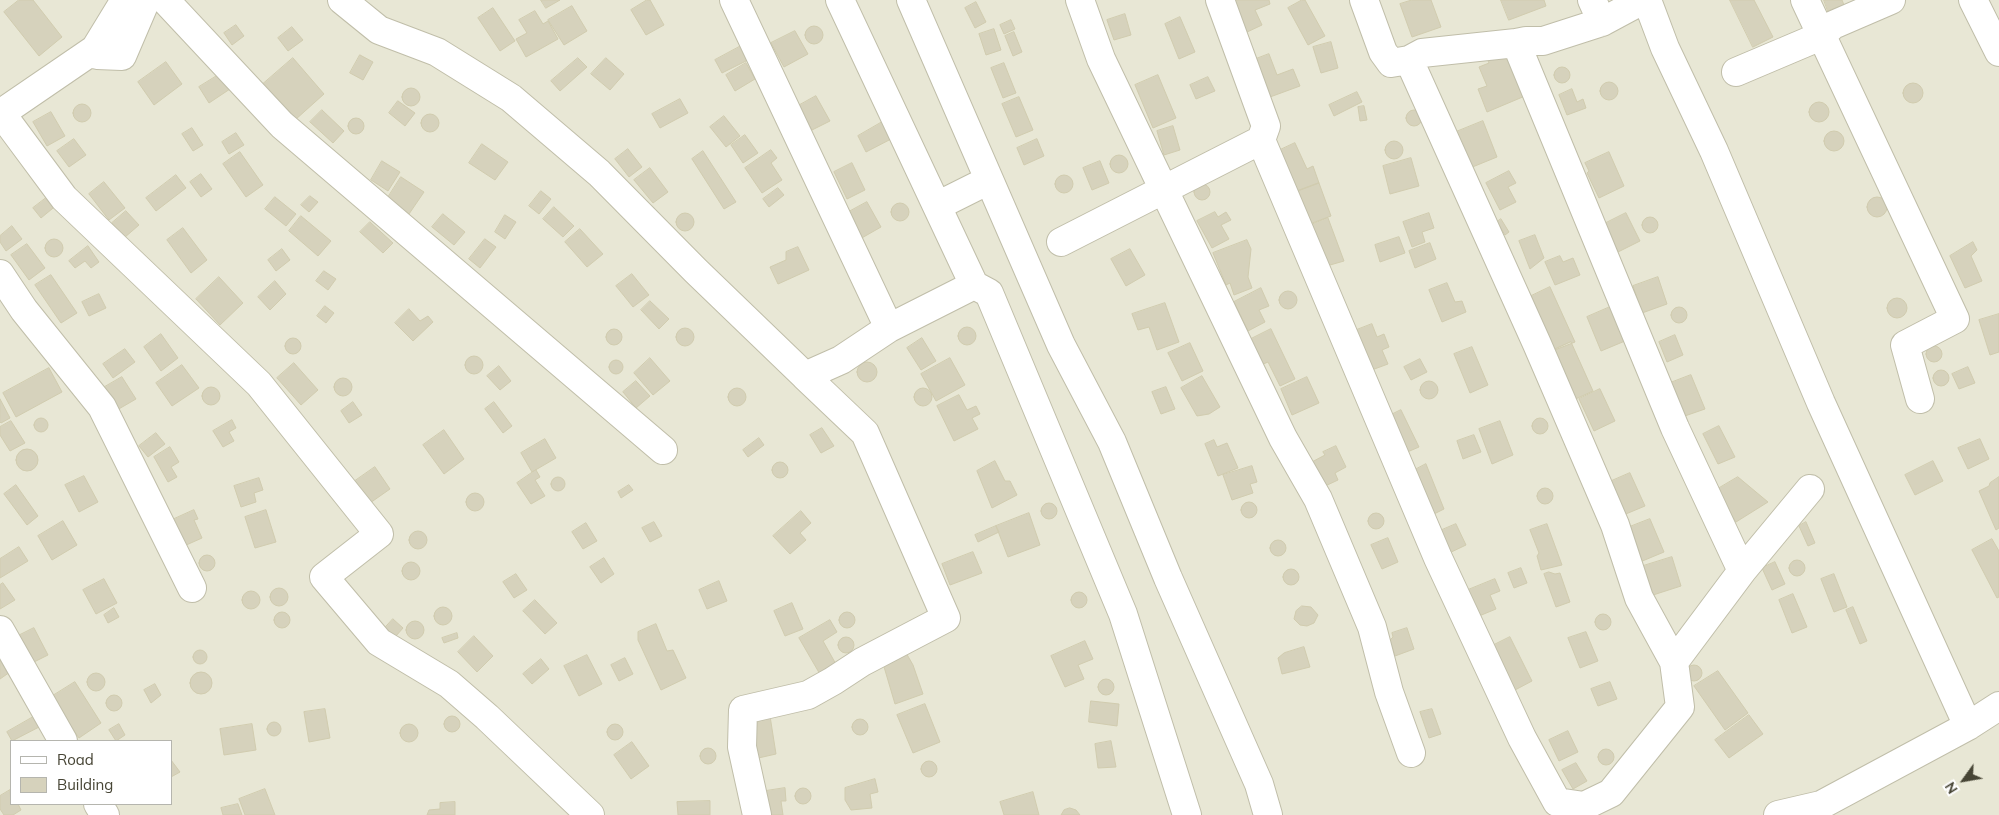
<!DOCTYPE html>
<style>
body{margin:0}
#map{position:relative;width:1999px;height:815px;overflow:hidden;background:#f4f3e7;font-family:Mulish,sans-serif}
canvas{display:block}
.legend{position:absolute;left:10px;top:740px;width:162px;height:65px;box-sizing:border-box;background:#fff;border:1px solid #b5b5ae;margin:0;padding:6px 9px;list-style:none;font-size:15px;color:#474535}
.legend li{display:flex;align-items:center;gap:10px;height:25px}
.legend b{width:25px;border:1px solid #b5b5ae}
.north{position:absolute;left:1939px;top:755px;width:50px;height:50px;-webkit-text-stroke:4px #fff;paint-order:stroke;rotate:238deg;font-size:14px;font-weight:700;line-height:20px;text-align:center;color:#474535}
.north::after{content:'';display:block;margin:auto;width:18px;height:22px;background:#474535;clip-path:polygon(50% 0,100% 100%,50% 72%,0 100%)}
</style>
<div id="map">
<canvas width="1999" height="815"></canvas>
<ul class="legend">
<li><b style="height:6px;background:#fff"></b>Road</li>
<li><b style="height:14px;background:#d6d2bc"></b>Building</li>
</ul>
<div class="north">N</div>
</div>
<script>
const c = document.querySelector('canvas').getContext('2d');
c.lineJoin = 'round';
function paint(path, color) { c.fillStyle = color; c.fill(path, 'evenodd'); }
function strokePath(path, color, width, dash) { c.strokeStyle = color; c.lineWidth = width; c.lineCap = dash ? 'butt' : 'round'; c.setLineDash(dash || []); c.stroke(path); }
const residential = new Path2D(`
 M0 0H1999V815H0ZM11 741H171V804H11Z`);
const building = new Path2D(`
 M19 0H33L62 37 39 56 4 12Z
 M541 0H560L546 8Z
 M647 0H650L664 25 646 35 631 10Z
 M1230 0H1269L1270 4 1255 10 1262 25 1245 33Z
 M1302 0H1305L1325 36 1308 45 1288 8Z
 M1412 0H1431L1441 27 1412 37 1400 4Z
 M1501 0H1544L1546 6 1509 20Z
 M1730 0H1754L1773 37 1753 47Z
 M1824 0H1842L1844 5 1828 11Z
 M976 2 986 22 975 28 965 8Z
 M572 6 587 31 564 45 548 20Z
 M493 8 515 41 500 51 478 18Z
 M535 11 543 24 548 21 558 39 526 57 516 39 527 33 519 20Z
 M1125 14 1131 35 1114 40 1107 20Z
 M1180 17 1195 52 1179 59 1165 24Z
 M1011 20 1015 29 1004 34 1000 25Z
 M236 25 244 36 232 45 224 33Z
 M805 35a9 9 0 1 1 18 0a9 9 0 1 1-18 0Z
 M292 27 303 40 288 51 278 38Z
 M994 29 1001 50 986 55 979 34Z
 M795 31 808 54 784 67 771 43Z
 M1014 32 1022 52 1013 56 1005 36Z
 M1502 39 1525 96 1487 112 1478 89 1487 86 1479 67 1489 63 1482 47Z
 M1331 42 1338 68 1321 73 1313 47Z
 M741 46 748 60 722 73 715 60Z
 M1269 54 1277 75 1293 69 1300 86 1270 97 1256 59Z
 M360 55 373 62 363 80 350 73Z
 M293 58 324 94 295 120 263 84Z
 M578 58 587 67 560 91 551 81Z
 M606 58 624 74 610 90 591 74Z
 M166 62 182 84 154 105 138 82Z
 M746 63 755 79 735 91 726 75Z
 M1004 63 1016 93 1003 98 991 68Z
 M1554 75a8 8 0 1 1 16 0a8 8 0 1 1-16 0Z
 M220 74 230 89 209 103 199 87Z
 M1158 75 1176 118 1153 128 1135 85Z
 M1208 77 1215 91 1196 99 1190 85Z
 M1600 91a9 9 0 1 1 18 0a9 9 0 1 1-18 0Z
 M1903 93a10 10 0 1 1 20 0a10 10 0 1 1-20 0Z
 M402 97a9 9 0 1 1 18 0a9 9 0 1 1-18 0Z
 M1572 89 1577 102 1583 99 1586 108 1567 115 1559 95Z
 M1357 92 1362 102 1334 116 1329 105Z
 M816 96 830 121 812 130 798 106Z
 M1019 97 1033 130 1016 137 1002 104Z
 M680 99 688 113 660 128 652 114Z
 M398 101 415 113 405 126 389 113Z
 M1809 112a10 10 0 1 1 20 0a10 10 0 1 1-20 0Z
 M73 113a9 9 0 1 1 18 0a9 9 0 1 1-18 0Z
 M1364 106 1367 120 1360 121 1358 107Z
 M1406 118a8 8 0 1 1 16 0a8 8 0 1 1-16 0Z
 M322 110 344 131 333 143 310 122Z
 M51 112 65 136 47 146 33 122Z
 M421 123a9 9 0 1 1 18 0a9 9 0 1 1-18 0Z
 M724 116 740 136 726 147 710 127Z
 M348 126a8 8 0 1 1 16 0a8 8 0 1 1-16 0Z
 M884 121 893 138 866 152 858 136Z
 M1483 121 1497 157 1470 168 1456 132Z
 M1173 126 1180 150 1164 155 1157 131Z
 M192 128 203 145 193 151 182 134Z
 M1824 141a10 10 0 1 1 20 0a10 10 0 1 1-20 0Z
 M236 133 244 145 229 154 222 142Z
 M745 135 758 153 743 163 731 145Z
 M74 139 86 155 69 167 57 151Z
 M1037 139 1044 156 1024 165 1017 148Z
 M1385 150a9 9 0 1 1 18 0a9 9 0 1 1-18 0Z
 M1295 143 1307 169 1313 166 1319 183 1295 192 1278 151Z
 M482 144 508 162 495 180 469 163Z
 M628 149 642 167 629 177 615 159Z
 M771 150 777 158 771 163 782 180 762 193 745 168Z
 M703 151 736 202 724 209 692 159Z
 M240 152 263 185 246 197 223 164Z
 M1609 152 1624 186 1599 198 1587 173 1589 171 1585 163Z
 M1110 164a9 9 0 1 1 18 0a9 9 0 1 1-18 0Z
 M1411 158 1419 186 1390 194 1383 166Z
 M382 161 400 172 388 191 371 180Z
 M1100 161 1109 183 1092 190 1083 168Z
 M852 163 865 190 847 199 834 172Z
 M650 168 668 192 653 203 634 180Z
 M1509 171 1516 183 1508 187 1516 202 1500 210 1486 183Z
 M201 174 212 189 201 197 190 182Z
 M176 175 186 188 156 211 146 198Z
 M1055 184a9 9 0 1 1 18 0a9 9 0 1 1-18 0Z
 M401 177 424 192 409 214 387 199Z
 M104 182 125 208 109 220 89 194Z
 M1319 183 1331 216 1307 225 1295 192Z
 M1194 192a8 8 0 1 1 16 0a8 8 0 1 1-16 0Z
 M778 188 784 195 769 207 763 199Z
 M541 191 551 199 539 214 529 206Z
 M50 195 58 204 41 218 33 208Z
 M310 196 318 202 309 212 301 205Z
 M275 197 296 214 286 226 265 209Z
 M1867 207a10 10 0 1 1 20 0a10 10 0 1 1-20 0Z
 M867 202 881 227 860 239 845 214Z
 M891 212a9 9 0 1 1 18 0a9 9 0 1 1-18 0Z
 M554 207 574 226 563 237 543 219Z
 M126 211 139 225 124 238 112 223Z
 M1215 212 1218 217 1226 212 1231 220 1221 225 1229 239 1212 248 1197 221Z
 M1429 213 1434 228 1422 232 1425 242 1412 247 1403 222Z
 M1626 213 1640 241 1618 252 1607 229 1606 223Z
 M676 222a9 9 0 1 1 18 0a9 9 0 1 1-18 0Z
 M443 214 465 232 454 245 432 227Z
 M505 215 516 222 505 239 495 232Z
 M301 216 331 241 318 256 289 231Z
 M1642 225a8 8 0 1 1 16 0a8 8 0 1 1-16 0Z
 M1328 218 1344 261 1323 267 1306 227Z
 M1501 219 1509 232 1505 235 1497 222Z
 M370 222 393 243 383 253 360 232Z
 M12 226 22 239 6 251 0 242V236Z
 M183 228 207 260 191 273 167 240Z
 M580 229 603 254 587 267 565 242Z
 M1535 235 1544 258 1530 269 1519 241Z
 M1399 237 1405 253 1380 262 1375 245Z
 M485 239 496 247 480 268 469 259Z
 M45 248a9 9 0 1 1 18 0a9 9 0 1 1-18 0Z
 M1247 240 1251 249 1248 277 1252 288 1234 295 1230 283 1226 285 1213 253Z
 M1973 242 1977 250 1971 256 1982 281 1965 288 1950 256Z
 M1430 243 1436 259 1415 268 1409 251Z
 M27 244 45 268 29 280 11 255Z
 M88 246 99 262 91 268 85 261 75 268 69 261Z
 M798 247 809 270 778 284 770 267 786 260V252Z
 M282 249 290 260 276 271 268 260Z
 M1130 249 1145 275 1126 286 1111 259Z
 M1560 256 1563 262 1573 258 1580 275 1555 285 1545 262Z
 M324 271 336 279 328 290 316 281Z
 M632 274 649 295 633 307 616 286Z
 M51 275 77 313 61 323 35 285Z
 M219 277 243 303 220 325 196 299Z
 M1658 277 1667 304 1642 313 1633 286Z
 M275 281 286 294 270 310 258 297Z
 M1447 283 1455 302 1462 301 1466 312 1442 322 1429 290Z
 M1550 287 1575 342 1547 353 1525 299Z
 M1261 288 1269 306 1259 310 1265 322 1248 331 1234 302Z
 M1279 300a9 9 0 1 1 18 0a9 9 0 1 1-18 0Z
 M99 294 106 308 89 316 82 302Z
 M1887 308a10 10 0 1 1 20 0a10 10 0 1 1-20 0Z
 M650 301 669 319 659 329 641 310Z
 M1165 303 1179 342 1157 350 1149 327 1138 330 1132 314Z
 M325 306 334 313 326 323 317 316Z
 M1610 307 1625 341 1601 351 1587 317Z
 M1671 315a8 8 0 1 1 16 0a8 8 0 1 1-16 0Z
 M409 309 420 321 428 316 433 322 413 341 395 323Z
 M1999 314V352L1990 355 1979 320Z
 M1372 324 1377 337 1384 334 1389 347 1382 350 1388 364 1369 371 1354 331Z
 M958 336a9 9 0 1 1 18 0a9 9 0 1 1-18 0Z
 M676 337a9 9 0 1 1 18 0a9 9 0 1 1-18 0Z
 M1271 329 1295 379 1280 386 1268 362 1261 365 1249 340Z
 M606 337a8 8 0 1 1 16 0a8 8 0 1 1-16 0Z
 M161 334 178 358 161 371 144 347Z
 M1675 335 1683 355 1667 362 1659 342Z
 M285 346a8 8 0 1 1 16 0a8 8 0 1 1-16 0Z
 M922 338 936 361 921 370 907 348Z
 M1571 342 1593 391 1569 402 1547 353Z
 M1190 343 1203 371 1182 381 1168 353Z
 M1926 354a8 8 0 1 1 16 0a8 8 0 1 1-16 0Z
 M1472 347 1488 385 1470 393 1454 354Z
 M125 349 135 362 113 378 103 364Z
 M465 365a9 9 0 1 1 18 0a9 9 0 1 1-18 0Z
 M650 358 670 381 653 395 634 373Z
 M950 358 965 385 936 401 921 374Z
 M1420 359 1427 372 1411 380 1404 367Z
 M609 367a7 7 0 1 1 14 0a7 7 0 1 1-14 0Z
 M857 372a10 10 0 1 1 20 0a10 10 0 1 1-20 0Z
 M294 363 318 390 301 405 277 378Z
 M182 365 199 388 172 406 156 383Z
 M499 366 511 381 500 390 487 376Z
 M1968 367 1975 383 1959 389 1952 374Z
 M49 368 62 392 16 417 3 393Z
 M1933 378a8 8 0 1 1 16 0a8 8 0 1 1-16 0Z
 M1691 375 1705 409 1679 418 1665 385Z
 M1202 376 1220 407 1209 414 1197 416 1181 388Z
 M122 377 136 399 117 410 103 388Z
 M1307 377 1319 403 1292 415 1281 389Z
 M334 387a9 9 0 1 1 18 0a9 9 0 1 1-18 0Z
 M1420 390a9 9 0 1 1 18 0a9 9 0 1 1-18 0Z
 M636 381 650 396 636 408 623 392Z
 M202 396a9 9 0 1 1 18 0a9 9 0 1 1-18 0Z
 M1166 387 1175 409 1161 414 1152 392Z
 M728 397a9 9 0 1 1 18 0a9 9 0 1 1-18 0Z
 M914 397a9 9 0 1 1 18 0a9 9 0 1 1-18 0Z
 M1600 389 1615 421 1594 431 1579 399Z
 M959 395 967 410 976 406 980 414 972 418 978 429 954 441 937 406Z
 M0 399 10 418 1 423 0 422Z
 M353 402 362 415 349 423 341 411Z
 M494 402 512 426 503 433 485 409Z
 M1401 410 1419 447 1405 453 1387 417Z
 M34 425a7 7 0 1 1 14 0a7 7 0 1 1-14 0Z
 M1532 426a8 8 0 1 1 16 0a8 8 0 1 1-16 0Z
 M232 420 236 428 229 432 234 441 223 447 213 431Z
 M11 421 25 443 10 451 0 435V427Z
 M1500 421 1513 455 1492 464 1479 429Z
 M1719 426 1735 457 1718 464 1703 434Z
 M822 428 834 446 821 453 810 435Z
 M444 430 464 459 444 474 423 445Z
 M156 433 165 444 148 457 139 446Z
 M1474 435 1481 452 1463 459 1457 441Z
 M759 438 764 445 748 457 743 450Z
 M545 439 556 458 532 472 521 453Z
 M1980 439 1989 459 1968 469 1958 448Z
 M1214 440 1217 447 1227 443 1238 468 1218 476 1205 444Z
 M1336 446 1346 467 1335 473 1338 480 1323 487 1310 463 1325 455 1323 452Z
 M170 447 179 462 171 467 177 477 168 482 154 457Z
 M16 460a11 11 0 1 1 22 0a11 11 0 1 1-22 0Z
 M995 461 1005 481H1010L1017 495 992 508 977 471Z
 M1933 461 1943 481 1915 495 1905 475Z
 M772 470a8 8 0 1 1 16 0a8 8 0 1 1-16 0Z
 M1426 464 1444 509 1430 516 1411 472Z
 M1252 466 1257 482 1250 484 1253 493 1232 500 1223 475Z
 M375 467 390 489 370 503 355 481Z
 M536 470 540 477 535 480 545 496 531 504 517 483Z
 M1630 473 1645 506 1621 516 1607 483Z
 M84 476 98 502 79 512 65 485Z
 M551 484a7 7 0 1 1 14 0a7 7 0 1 1-14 0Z
 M1738 477 1768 502 1736 522 1716 490Z
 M1999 477V528L1996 530 1979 491 1989 486 1990 483Z
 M259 478 263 490 254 493 256 502 241 507 234 486Z
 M16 485 38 516 27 525 4 494Z
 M629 485 633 490 621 498 618 492Z
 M1537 496a8 8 0 1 1 16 0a8 8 0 1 1-16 0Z
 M466 502a9 9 0 1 1 18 0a9 9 0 1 1-18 0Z
 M1241 510a8 8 0 1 1 16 0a8 8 0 1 1-16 0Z
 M1041 511a8 8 0 1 1 16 0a8 8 0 1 1-16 0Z
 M194 510 198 519 194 520 202 538 184 546 172 520Z
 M266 510 276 542 255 548 245 517Z
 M801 511 811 523 800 533 806 540 790 554 773 536Z
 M1029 513 1040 545 1008 557 996 526Z
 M1368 521a8 8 0 1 1 16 0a8 8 0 1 1-16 0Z
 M1650 519 1664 552 1640 562 1627 528Z
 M63 521 77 545 52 560 38 536Z
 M654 522 662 536 650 542 642 528Z
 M1806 522 1815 543 1808 546 1799 526Z
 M586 523 597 541 583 549 572 532Z
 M1456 524 1466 545 1445 555 1435 533Z
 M1547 524 1562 565 1541 570 1537 556 1539 553 1530 530Z
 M996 526 999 532 978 542 975 535Z
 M409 540a9 9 0 1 1 18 0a9 9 0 1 1-18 0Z
 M1388 538 1398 562 1382 569 1371 545Z
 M1992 539 1999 551V597L1997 598 1972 550Z
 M1270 548a8 8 0 1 1 16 0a8 8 0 1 1-16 0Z
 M19 547 28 561 0 578V559Z
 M973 552 982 573 950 585 942 564Z
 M199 563a8 8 0 1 1 16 0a8 8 0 1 1-16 0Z
 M1672 557 1681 586 1650 596 1640 567Z
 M604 558 614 574 601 583 590 567Z
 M1789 568a8 8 0 1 1 16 0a8 8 0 1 1-16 0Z
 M1775 562 1785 584 1772 590 1762 568Z
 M402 571a9 9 0 1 1 18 0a9 9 0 1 1-18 0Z
 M1521 568 1527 583 1514 588 1508 573Z
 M1283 577a8 8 0 1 1 16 0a8 8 0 1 1-16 0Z
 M1549 572 1555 574 1560 573 1570 602 1556 607 1544 574Z
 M516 574 527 590 514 598 503 582Z
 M1834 574 1847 607 1834 612 1821 579Z
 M104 579 117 603 96 614 83 590Z
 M1495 579 1500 591 1490 595 1496 609 1479 616 1468 590Z
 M719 581 727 601 707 609 699 590Z
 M3 583 15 600 0 609V585Z
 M270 597a9 9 0 1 1 18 0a9 9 0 1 1-18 0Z
 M242 600a9 9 0 1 1 18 0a9 9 0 1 1-18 0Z
 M1071 600a8 8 0 1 1 16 0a8 8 0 1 1-16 0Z
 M1793 594 1807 627 1792 633 1779 600Z
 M535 600 557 623 545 634 523 611Z
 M792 603 803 629 785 636 774 611Z
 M1302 606 1311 607 1318 615 1314 623 1307 626 1300 625 1294 619 1296 611Z
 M434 616a9 9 0 1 1 18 0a9 9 0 1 1-18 0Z
 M1853 607 1867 641 1860 644 1846 610Z
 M114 608 119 617 108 623 104 615Z
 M839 620a8 8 0 1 1 16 0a8 8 0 1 1-16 0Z
 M274 620a8 8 0 1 1 16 0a8 8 0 1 1-16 0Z
 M1595 622a8 8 0 1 1 16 0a8 8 0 1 1-16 0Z
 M393 619 403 628 389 644 383 630Z
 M830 620 837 632 823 641 837 666 821 676 799 638Z
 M406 630a9 9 0 1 1 18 0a9 9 0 1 1-18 0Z
 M656 624 667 651 673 650 686 678 661 690 638 640V632Z
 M34 628 48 655 28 665 14 638Z
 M1407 628 1414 649 1395 656 1390 640 1393 637 1392 633Z
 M1586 632 1598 661 1580 668 1568 638Z
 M457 633 458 638 444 643 442 638Z
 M474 636 493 656 477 672 458 652Z
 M1510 637 1532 681 1515 690 1492 646Z
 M838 645a8 8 0 1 1 16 0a8 8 0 1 1-16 0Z
 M1085 641 1093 659 1078 665 1084 679 1065 687 1051 656Z
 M1304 647 1310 667 1282 674 1278 658 1284 653Z
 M193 657a7 7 0 1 1 14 0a7 7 0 1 1-14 0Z
 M905 651 913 665 923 694 895 704 882 660Z
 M587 655 602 684 579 696 564 666Z
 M0 657 10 672 0 679Z
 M625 658 633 674 619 681 611 665Z
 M541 659 549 669 532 684 523 674Z
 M1686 673a8 8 0 1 1 16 0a8 8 0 1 1-16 0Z
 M1718 671 1748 713 1725 730 1694 686Z
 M190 683a11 11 0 1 1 22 0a11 11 0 1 1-22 0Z
 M87 682a9 9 0 1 1 18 0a9 9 0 1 1-18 0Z
 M1098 687a8 8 0 1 1 16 0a8 8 0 1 1-16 0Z
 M75 682 101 723 79 738 51 697Z
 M1610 682 1617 699 1598 706 1591 689Z
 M155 684 161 695 151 703 144 690Z
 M106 703a8 8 0 1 1 16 0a8 8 0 1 1-16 0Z
 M1091 701 1119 704 1117 726 1089 722Z
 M925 704 940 742 913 753 897 715Z
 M325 709 330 738 309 742 304 712Z
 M1432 709 1441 734 1429 738 1420 712Z
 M1749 715 1763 734 1729 758 1715 740Z
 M444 724a8 8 0 1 1 16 0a8 8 0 1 1-16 0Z
 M35 716 41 726 12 741 7 732Z
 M770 716 776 754 754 759V721Z
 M852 727a8 8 0 1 1 16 0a8 8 0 1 1-16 0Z
 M267 729a7 7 0 1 1 14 0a7 7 0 1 1-14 0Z
 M607 732a8 8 0 1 1 16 0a8 8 0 1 1-16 0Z
 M119 724 125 735 116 741 109 730Z
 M252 724 256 750 224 755 220 729Z
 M400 733a9 9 0 1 1 18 0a9 9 0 1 1-18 0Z
 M1568 731 1578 752 1559 761 1549 740Z
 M1111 741 1116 767 1098 768 1095 744Z
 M632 742 649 766 631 779 614 755Z
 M700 756a8 8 0 1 1 16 0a8 8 0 1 1-16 0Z
 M1598 757a8 8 0 1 1 16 0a8 8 0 1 1-16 0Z
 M171 760 180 772 171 777Z
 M921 769a8 8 0 1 1 16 0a8 8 0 1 1-16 0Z
 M1576 763 1587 781 1573 789 1562 770Z
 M875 779 878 792 870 794 872 808 851 810 845 800V788Z
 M795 796a8 8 0 1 1 16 0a8 8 0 1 1-16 0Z
 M785 788 786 801H781L783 815H765L767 802 766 791Z
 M265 789 275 815H245L239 799Z
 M10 790 11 804H18L21 810 13 815H4L0 809V796Z
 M1033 792 1039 815H1004L1000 802Z
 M710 801V815H678L677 802Z
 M455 802V815H427L429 810 440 809V803Z
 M238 804 242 815H223L221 808Z
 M1070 808 1076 810 1080 815H1061L1064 810Z`);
const minor = new Path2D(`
 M165 0 282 125 663 450
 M342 0 379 30 437 52 511 98 599 173 696 271 805 376 841 360 889 328 974 285
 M734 0 889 328
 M840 0 974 285 989 293 1123 614 1187 815
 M911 0 1061 345 1112 442 1168 578 1259 784 1268 815
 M1080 0 1101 59 1283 438 1318 499 1372 627 1389 692 1411 753
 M1220 0 1266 126 1261 140 1438 558 1522 738 1557 802 1584 806 1611 793 1680 707 1674 662 1742 571 1810 489
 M1364 0 1383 52 1391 63 1409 60 1422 53 1516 43 1526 41H1543L1602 22 1643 0
 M1592 0 1602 22
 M1647 0 1665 48 1714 151 1821 403 1968 726
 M1805 0 1955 319 1905 345 1920 399
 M1973 0 1999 52
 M1516 43 1675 428 1742 571
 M95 49 97 55 122 56 146 0
 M1409 60 1537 344 1615 525 1639 598 1674 662
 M1736 72 1821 36 1833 25 1891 0
 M1 113 64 198 259 384 379 534 324 577 379 642 449 684 487 717 590 815
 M0 114 95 49 125 0
 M937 206 989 180
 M1061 242 1261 140
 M0 274 24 310 102 407 192 588
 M0 630 63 741
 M98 804 105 815
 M757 815 742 747 743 710 808 695 833 681 862 662 946 618 865 433 805 376
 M1778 815 1821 805 1968 726 1999 706`);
paint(residential, '#e8e7d5');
paint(building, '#d6d2bc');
strokePath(building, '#d1ccaf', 1);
strokePath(minor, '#c0bea9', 30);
strokePath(minor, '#fff', 28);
</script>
